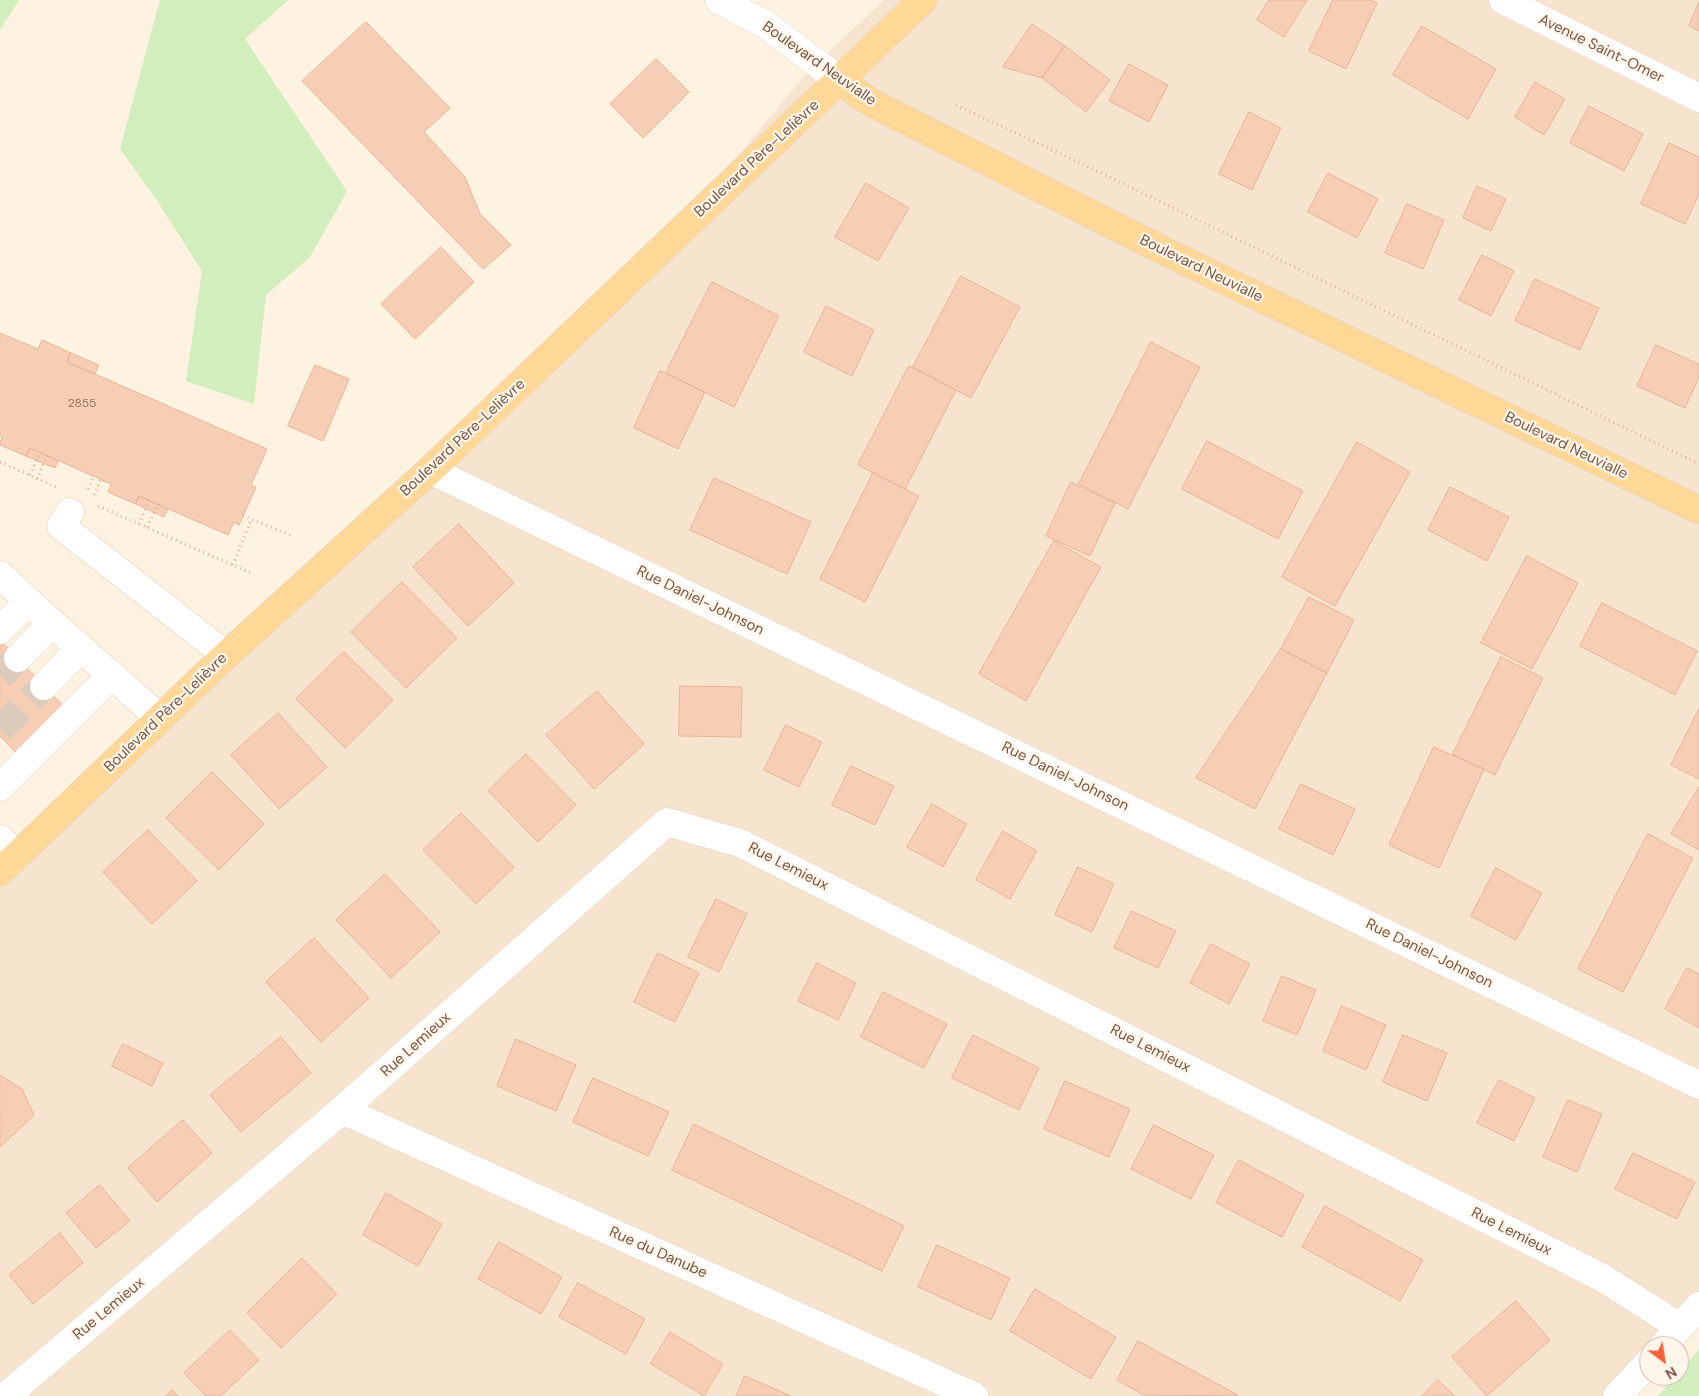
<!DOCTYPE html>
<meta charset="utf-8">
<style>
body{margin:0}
#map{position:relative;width:1699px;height:1396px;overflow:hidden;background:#fef2e1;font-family:"DM Sans",sans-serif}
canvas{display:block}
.north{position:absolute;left:1639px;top:1336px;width:50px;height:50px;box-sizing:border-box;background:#fff6e9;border:1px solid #c9b6a7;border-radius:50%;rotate:149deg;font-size:14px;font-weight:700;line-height:20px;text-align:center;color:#785645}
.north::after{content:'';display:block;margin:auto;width:18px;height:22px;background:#f4613a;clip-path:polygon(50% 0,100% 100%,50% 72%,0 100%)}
</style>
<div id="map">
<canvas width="1699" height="1396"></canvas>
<div class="north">N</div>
</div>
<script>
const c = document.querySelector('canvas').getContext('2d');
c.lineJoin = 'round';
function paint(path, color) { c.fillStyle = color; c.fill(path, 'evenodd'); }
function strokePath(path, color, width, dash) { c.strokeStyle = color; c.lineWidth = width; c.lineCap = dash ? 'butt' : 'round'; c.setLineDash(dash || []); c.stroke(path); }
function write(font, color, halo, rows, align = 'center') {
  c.font = font + ' "DM Sans",sans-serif'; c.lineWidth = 4.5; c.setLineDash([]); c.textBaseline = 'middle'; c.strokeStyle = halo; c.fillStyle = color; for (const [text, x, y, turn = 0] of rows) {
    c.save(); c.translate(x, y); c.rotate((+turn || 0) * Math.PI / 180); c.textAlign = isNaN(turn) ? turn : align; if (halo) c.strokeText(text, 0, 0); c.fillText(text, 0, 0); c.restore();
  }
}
const residential = new Path2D(`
 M884 0H1699V1306L1663 1346H1649V1362L1617 1396H0V872L652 258 807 73Z`);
const green = new Path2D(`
 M0 0H19L0 30Z
 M160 0H288L245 39 347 191 310 257 266 295 254 404 186 381 202 271 154 196 120 149Z
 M1699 1349V1396H1658L1675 1376H1679V1372Z`);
const building = new Path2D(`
 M1269 0H1307L1284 37 1257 20Z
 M1333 0H1371L1377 3 1346 69 1309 51Z
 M1699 2V31L1689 26Z
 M366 22 450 108 424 132 465 177 480 214 511 245 483 269 302 81Z
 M1032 24 1065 46 1042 78 1003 67Z
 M1422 26 1496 69 1468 119 1393 75Z
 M1065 46 1110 80 1086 112 1042 78Z
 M656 59 689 92 643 138 610 104Z
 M1129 64 1168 85 1149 122 1109 101Z
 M1535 82 1565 99 1544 135 1515 117Z
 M1589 106 1643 134 1624 171 1570 143Z
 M1249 112 1281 128 1252 190 1219 174Z
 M1669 143 1699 157V194L1685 224 1641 204Z
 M1328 173 1378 199 1357 238 1308 212Z
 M866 183 909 208 878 261 835 237Z
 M1477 186 1506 199 1491 231 1463 218Z
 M1407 204 1444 220 1423 269 1385 253Z
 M441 247 474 282 415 339 381 304Z
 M1482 255 1514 271 1491 316 1459 300Z
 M961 276 1020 307 971 398 913 367Z
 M1535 279 1599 308 1580 350 1515 321Z
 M712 282 779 316 734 407 666 373Z
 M826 306 874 330 852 376 804 352Z
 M0 333 38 349 42 340 71 353 67 362 267 449 251 485 256 487 239 525 234 522 228 535 139 496 136 504 108 492 111 484 30 448 26 456 0 445 2 436 0 435Z
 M1151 342 1200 367 1128 509 1079 484Z
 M1656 345 1699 364V377L1685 408 1637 386Z
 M71 353 99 365 95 374 67 362Z
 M315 365 349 379 323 441 288 426Z
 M909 366 956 390 905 489 858 465Z
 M660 371 705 392 678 449 634 428Z
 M1207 441 1303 491 1278 539 1182 489Z
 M1357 442 1410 472 1335 606 1282 577Z
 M30 448 58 461 55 468 26 456Z
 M873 473 919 496 865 602 820 579Z
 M714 478 811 522 787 574 690 530Z
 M1071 482 1115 503 1090 556 1046 536Z
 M1450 487 1509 517 1487 561 1428 530Z
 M139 496 168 509 164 517 136 504Z
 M459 524 514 583 468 626 413 567Z
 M1054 541 1101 567 1026 701 979 674Z
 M1527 556 1578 583 1532 669 1481 643Z
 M402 582 457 638 406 688 351 632Z
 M1309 597 1354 620 1327 673 1281 649Z
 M1602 603 1697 651 1675 695 1580 646Z
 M0 640 68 711 20 757 0 736Z
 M1281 649 1327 673 1255 809 1196 778Z
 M344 652 393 700 345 748 296 699Z
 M1501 657 1543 678 1495 775 1453 754Z
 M680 686 742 687 741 737 679 736Z
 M597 691 644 744 594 789 546 735Z
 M1699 709V779L1671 765Z
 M278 713 327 767 279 809 231 755Z
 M786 725 822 742 799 787 764 770Z
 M1434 747 1484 769 1439 868 1389 845Z
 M526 754 576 805 538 842 488 791Z
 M851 766 894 786 875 825 832 805Z
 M212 772 264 824 219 870 166 818Z
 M1301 784 1355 809 1333 855 1279 829Z
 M1699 787V850L1671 834Z
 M932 804 967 824 943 867 907 847Z
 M461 813 514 867 476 904 423 850Z
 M148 830 197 881 152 924 103 872Z
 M1003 831 1037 851 1010 899 976 880Z
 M1648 834 1693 858 1623 992 1578 969Z
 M1078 867 1114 884 1092 932 1055 915Z
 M1496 868 1542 893 1516 940 1471 916Z
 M385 874 440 932 391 978 336 920Z
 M716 899 747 914 719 972 688 957Z
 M1132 911 1176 931 1158 968 1114 948Z
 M314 938 369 998 321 1042 266 982Z
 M1211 944 1250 964 1229 1004 1190 983Z
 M658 953 699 973 675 1022 634 1002Z
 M817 963 856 983 838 1020 798 1001Z
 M1687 968 1699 974V1028L1665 1009Z
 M1282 976 1316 990 1297 1035 1263 1021Z
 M883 992 947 1024 924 1068 861 1037Z
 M1342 1006 1386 1025 1366 1070 1323 1051Z
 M973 1035 1039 1068 1019 1110 952 1078Z
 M1403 1035 1447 1053 1427 1101 1383 1082Z
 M281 1037 311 1073 241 1132 210 1095Z
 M516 1039 576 1065 556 1111 497 1086Z
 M123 1044 163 1063 152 1086 112 1066Z
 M0 1075 22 1089 34 1115 0 1147Z
 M593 1078 669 1112 648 1156 573 1122Z
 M1499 1080 1535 1098 1514 1141 1477 1123Z
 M1065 1081 1130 1109 1109 1157 1044 1129Z
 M1568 1100 1602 1114 1577 1172 1543 1157Z
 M183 1120 212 1153 157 1202 128 1168Z
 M694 1124 904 1226 882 1271 672 1170Z
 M1154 1125 1214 1155 1191 1199 1131 1169Z
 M1633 1153 1695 1182 1677 1219 1615 1189Z
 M1239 1160 1304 1195 1282 1237 1216 1203Z
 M100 1185 130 1221 96 1248 66 1213Z
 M386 1193 442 1224 418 1266 363 1235Z
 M1325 1206 1423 1260 1400 1301 1302 1247Z
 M60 1233 83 1263 33 1304 9 1275Z
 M499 1242 562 1277 541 1314 478 1279Z
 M937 1245 1010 1278 991 1320 918 1287Z
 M302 1258 337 1294 281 1348 247 1313Z
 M578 1283 645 1319 626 1354 559 1317Z
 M1035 1289 1116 1337 1091 1379 1010 1331Z
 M1516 1301 1550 1340 1487 1396 1452 1357Z
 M230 1330 259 1360 221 1396H206L184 1373Z
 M670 1332 723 1364 704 1396 651 1364Z
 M1138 1341 1238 1395 1145 1396 1117 1380Z
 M745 1376 791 1396H736Z
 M1438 1380 1455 1396H1422Z
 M172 1390 178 1396H166Z`);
const minorTunnel = new Path2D(`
 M0 676 18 658
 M0 729 44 686`);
const path = new Path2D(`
 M956 105 1093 169 1699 464
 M0 462 56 487
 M30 475 40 452
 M37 479 47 456
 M88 489 94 476
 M94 495 101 479
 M98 506 253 574
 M243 516 293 536
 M139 524 149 500
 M147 527 158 504
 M233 565 251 520`);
const minor = new Path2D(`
 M719 0 765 24 839 80
 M1503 0 1699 98
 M430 470 1699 1085
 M70 512 61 526 226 655
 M0 575 52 623 160 718
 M0 630 29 601
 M18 658 52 623
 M44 686 81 648
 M0 787 112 675
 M0 839 17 856
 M342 1110 974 1396
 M1663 1346 1699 1306
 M6 1396 342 1110 667 822 740 843 1603 1278 1680 1327
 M1617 1396 1649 1362`);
const major = new Path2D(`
 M839 80 872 103 1166 252 1699 510
 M0 872 221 660 430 470 923 0`);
const numberNames = [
 ["2855",82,404]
];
const streetNames = [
 ["Avenue Saint-Omer",1601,49,26],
 ["Boulevard Neuvialle",819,64,35],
 ["Boulevard Père-Lelièvre",757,159,-43],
 ["Boulevard Neuvialle",1201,269,26],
 ["Boulevard Père-Lelièvre",463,438,-43],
 ["Boulevard Neuvialle",1566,446,26],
 ["Rue Daniel-Johnson",700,601,26],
 ["Boulevard Père-Lelièvre",166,713,-44],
 ["Rue Daniel-Johnson",1065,777,26],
 ["Rue Lemieux",788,867,27],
 ["Rue Daniel-Johnson",1429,954,26],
 ["Rue Lemieux",416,1045,-42],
 ["Rue Lemieux",1150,1049,27],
 ["Rue Lemieux",1511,1232,27],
 ["Rue du Danube",658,1253,24],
 ["Rue Lemieux",109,1309,-40]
];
paint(residential, '#f7e4ce');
paint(green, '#d2edbe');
paint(building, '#f6ceb6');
strokePath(building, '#eab495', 1);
strokePath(minorTunnel, '#dccbba', 28, [28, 14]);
strokePath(minor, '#e3cebc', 29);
strokePath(major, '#dcd3cf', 29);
strokePath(path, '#dbb299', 3, [1, 4]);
strokePath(minor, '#fff', 28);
strokePath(major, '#ffd797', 28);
write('12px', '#987461', null, numberNames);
write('15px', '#785645', '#fff6e9', streetNames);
</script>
